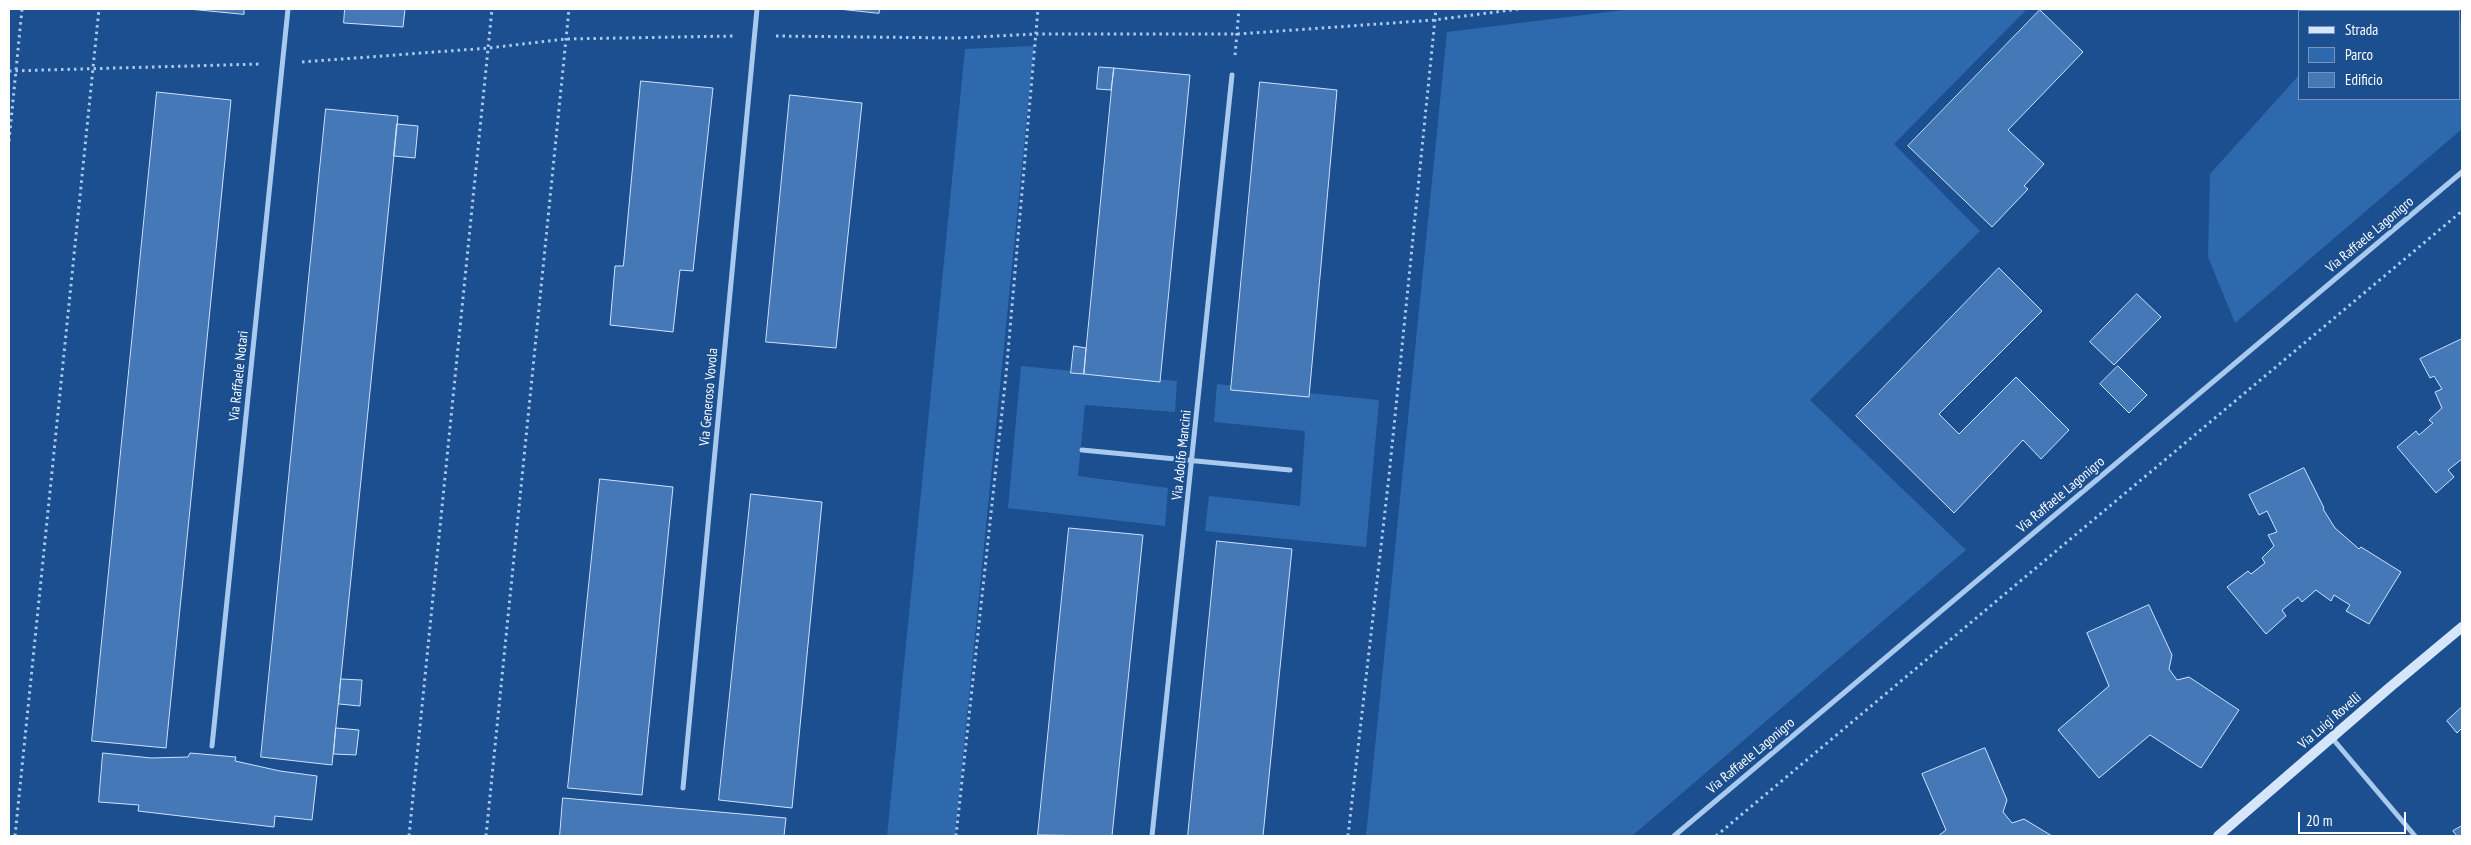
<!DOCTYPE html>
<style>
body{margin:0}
#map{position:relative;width:2471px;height:845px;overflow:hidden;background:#1b4f8f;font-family:"PT Sans Narrow",sans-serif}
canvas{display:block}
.frame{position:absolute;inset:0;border:10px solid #fff;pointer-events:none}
.legend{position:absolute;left:2298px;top:10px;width:162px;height:90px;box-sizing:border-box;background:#1b4f8f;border:1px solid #7695bc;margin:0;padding:6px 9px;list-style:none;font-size:15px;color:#fff}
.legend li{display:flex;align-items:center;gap:10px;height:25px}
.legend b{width:25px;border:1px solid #7695bc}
.scale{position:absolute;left:2298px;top:812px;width:108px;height:22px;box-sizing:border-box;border:2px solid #fff;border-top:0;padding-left:6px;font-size:15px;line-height:18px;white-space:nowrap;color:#fff;-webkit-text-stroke:4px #1b4f8f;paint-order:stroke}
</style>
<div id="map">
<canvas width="2471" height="845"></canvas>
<div class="frame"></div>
<ul class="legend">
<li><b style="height:6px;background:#d6e6fa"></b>Strada</li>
<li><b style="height:14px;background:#2e69ad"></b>Parco</li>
<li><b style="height:14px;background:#4478b7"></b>Edificio</li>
</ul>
<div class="scale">20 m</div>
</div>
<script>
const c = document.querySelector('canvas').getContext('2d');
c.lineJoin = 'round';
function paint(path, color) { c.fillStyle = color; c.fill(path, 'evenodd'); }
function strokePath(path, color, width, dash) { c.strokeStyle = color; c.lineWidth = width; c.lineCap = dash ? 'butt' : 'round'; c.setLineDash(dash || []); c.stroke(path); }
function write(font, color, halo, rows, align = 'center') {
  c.font = font + ' "PT Sans Narrow",sans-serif'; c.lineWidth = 4.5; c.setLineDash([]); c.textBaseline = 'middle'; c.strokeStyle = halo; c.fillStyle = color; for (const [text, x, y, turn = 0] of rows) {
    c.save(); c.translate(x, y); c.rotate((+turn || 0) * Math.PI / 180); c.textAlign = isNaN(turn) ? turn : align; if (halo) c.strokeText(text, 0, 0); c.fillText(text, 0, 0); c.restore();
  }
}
const green = new Path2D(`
 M1632 9H2027L1894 144 1980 231 1810 400 1966 550 1632 836H1366L1447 32Z
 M2460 20 2462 23V129L2235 323 2208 257 2210 174 2300 74V99H2460Z
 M1034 46 955 836H887L965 49Z
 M1021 366 1177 381 1175 412 1085 405 1078 476 1168 488 1165 526 1008 508Z
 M1217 384 1379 400 1366 547 1205 531 1209 496 1300 506 1305 431 1214 422Z`);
const building = new Path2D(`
 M189 9H244V14Z
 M345 9H405L403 27 344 23Z
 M839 9H880L879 13Z
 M2040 10 2083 52 2008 130 2044 164 2024 186 2028 189 1992 227 1908 146Z
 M1099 67 1114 68 1111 90 1097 89Z
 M1114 68 1190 75 1160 382 1084 374Z
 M641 81 713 88 693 271 680 270 673 332 610 325 615 266H623Z
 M1260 82 1337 90 1309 397 1231 390Z
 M157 92 231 100 166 748 92 741Z
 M790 95 862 103 836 348 766 342Z
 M326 109 398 116 332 765 261 757Z
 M397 124 418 126 415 158 394 156Z
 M1999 268 2042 311 1939 414 1959 434 2016 377 2069 430 2041 459 2023 440 1954 513 1856 416Z
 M2137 294 2161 317 2114 365 2090 342Z
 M2462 339V459L2448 470 2454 477 2436 493 2397 447 2416 431 2419 435 2433 423 2429 420 2442 408 2435 392 2442 389 2434 376 2430 378 2420 359Z
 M1074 346 1086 348 1084 374 1071 373Z
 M2118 366 2147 395 2129 413 2100 384Z
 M2304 468 2324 508 2323 509 2335 528 2359 549 2361 547 2401 572 2369 624 2346 611 2350 605 2334 595 2331 601 2316 590 2302 602 2298 597 2282 610 2286 616 2266 634 2227 587 2248 571 2251 574 2265 563 2262 558 2274 546 2268 535 2277 532 2267 511 2259 515 2249 495Z
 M600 479 673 487 642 795 568 788Z
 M751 494 822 502 792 808 719 800Z
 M1069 528 1143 535 1112 836 1038 835Z
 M1217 541 1292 549 1263 836H1188Z
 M2149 605 2172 655 2169 669 2177 680 2189 677 2239 710 2201 768 2150 735 2099 778 2058 730 2109 686 2087 633Z
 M341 679 362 680 360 706 339 704Z
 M2462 707V728L2457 733 2447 721Z
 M336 728 359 730 356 755 334 754Z
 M1985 748 2007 800 2003 812 2012 823 2024 819 2052 836H1938L1946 830 1922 774Z
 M103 753 151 758 188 757 190 753 236 757 235 761 280 771 317 776 312 820 275 816 274 827 138 811 139 805 99 802Z
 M563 798 786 818 784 836H560Z
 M2462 826V836H2457L2453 831Z`);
const path = new Path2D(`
 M776 36 956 38 1036 34H1238L1434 20 1519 9
 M1235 55 1239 9
 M302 62 489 48 566 39 733 36
 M9 71 261 64
 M9 141 22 9
 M15 836 99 9
 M409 836 492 9
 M486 836 569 9
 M956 836 1006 375 1038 9
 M1348 836 1389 476 1436 9
 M1716 836 2462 211`);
const street = new Path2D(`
 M1082 450 1290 470
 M2332 738 2415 836
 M212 746 288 9
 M683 788 757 9
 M1152 836 1232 75
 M1674 836 2462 172`);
const secondary = new Path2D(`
 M2218 836 2389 688 2462 627`);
const streetNames = [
 ["Via Raffaele Lagonigro",2370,235,-40],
 ["Via Raffaele Notari",239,376,-84],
 ["Via Generoso Vovola",709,397,-85],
 ["Via Adolfo Mancini",1182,455,-84],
 ["Via Raffaele Lagonigro",2061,495,-40],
 ["Via Luigi Rovelli",2330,721,-41],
 ["Via Raffaele Lagonigro",1751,756,-40]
];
paint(green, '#2e69ad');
paint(building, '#4478b7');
strokePath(building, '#cfe3fa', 1);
strokePath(path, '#a9c9ee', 3, [2.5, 4]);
strokePath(street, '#a9c9ee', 5);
strokePath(secondary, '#d6e6fa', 10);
write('14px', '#fff', '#1b4f8f', streetNames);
</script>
